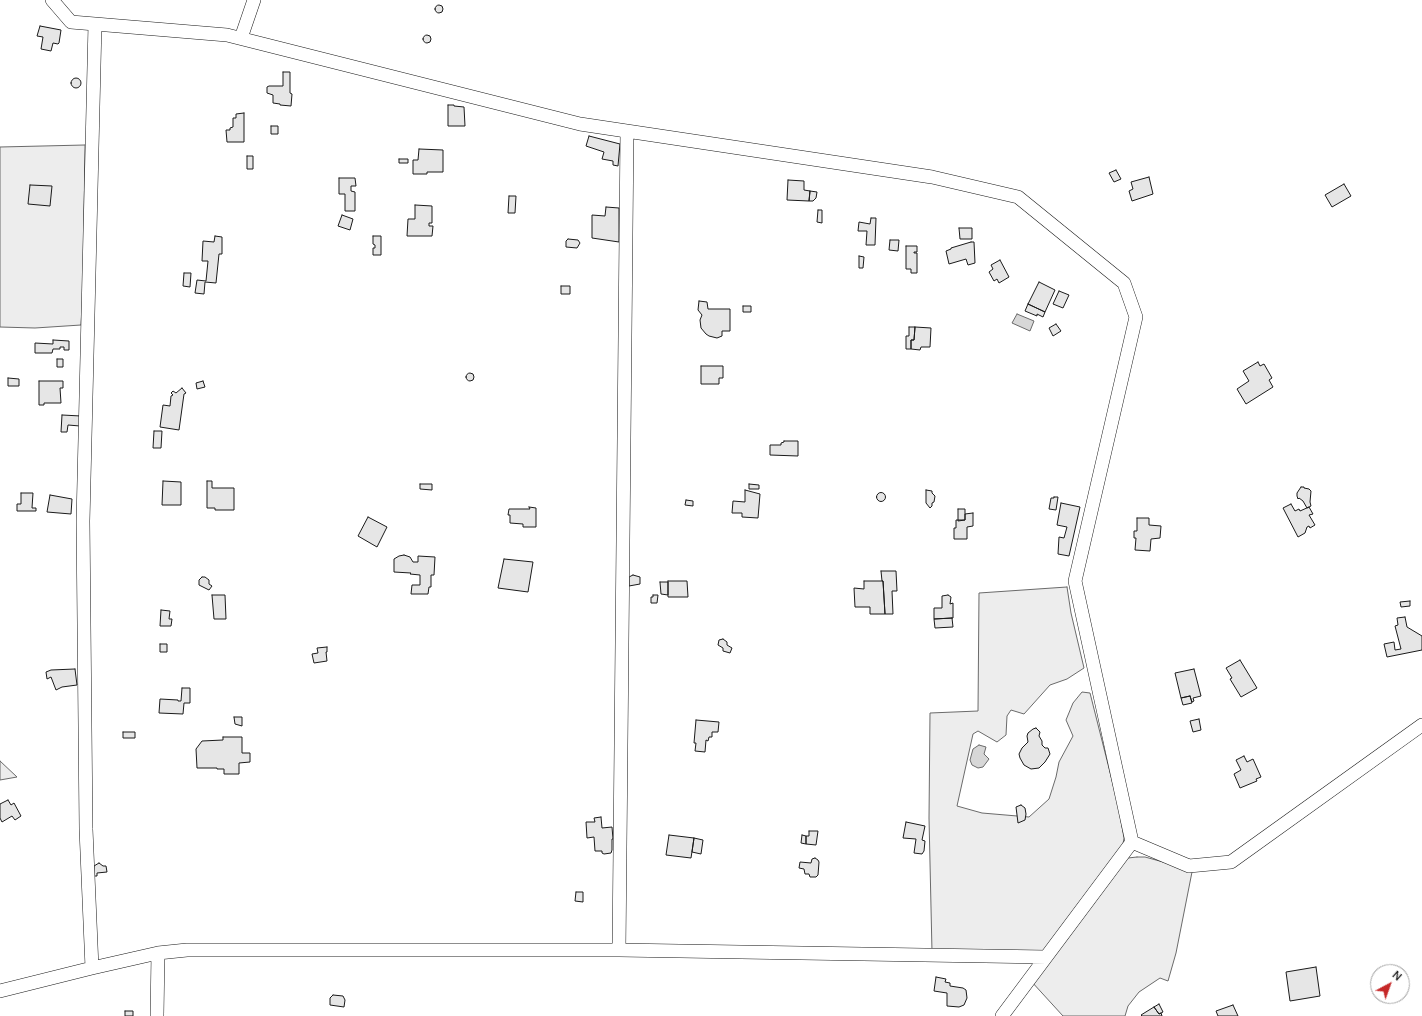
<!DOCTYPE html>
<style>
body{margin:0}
#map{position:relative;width:1422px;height:1016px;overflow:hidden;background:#fff;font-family:Manrope,sans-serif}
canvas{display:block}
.north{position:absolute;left:1370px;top:964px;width:40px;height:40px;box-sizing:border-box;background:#fff;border:1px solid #a3a3a3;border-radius:50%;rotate:41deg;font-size:11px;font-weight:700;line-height:16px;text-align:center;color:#1a1a1a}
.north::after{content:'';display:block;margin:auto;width:14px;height:18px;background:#c62828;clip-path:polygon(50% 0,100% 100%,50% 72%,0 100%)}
</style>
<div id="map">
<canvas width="1422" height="1016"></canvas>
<div class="north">N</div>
</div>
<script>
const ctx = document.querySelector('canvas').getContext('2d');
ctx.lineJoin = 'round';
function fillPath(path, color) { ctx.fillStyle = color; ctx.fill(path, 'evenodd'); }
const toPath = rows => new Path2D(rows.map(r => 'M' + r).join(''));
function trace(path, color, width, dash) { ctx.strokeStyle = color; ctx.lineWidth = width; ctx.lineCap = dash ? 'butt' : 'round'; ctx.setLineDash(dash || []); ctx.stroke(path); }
const built = toPath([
 [85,145,83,292,81,325,35,328,0,327,0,147,85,145],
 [1067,587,1071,613,1084,668,1067,679,1050,685,1024,714,1011,710,1007,716,1006,735,997,742,978,731,973,734,957,806,982,813,1029,817,1049,799,1056,777,1059,762,1073,736,1066,720,1073,703,1082,692,1090,693,1118,804,1124,838,1123,844,1044,952,932,952,929,818,930,713,978,711,979,593,1067,587],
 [0,761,17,777,0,780,0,761],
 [1137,857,1145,857,1185,868,1192,872,1176,953,1168,981,1160,978,1139,992,1128,1006,1125,1016,1063,1016,1031,981,1123,861,1128,858,1137,857]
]);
fillPath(built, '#ededed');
trace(built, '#6a6a6a', 1);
const water = toPath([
 [1017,314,1034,321,1030,331,1012,323,1017,314],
 [979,745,986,747,984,754,989,759,983,767,978,768,972,765,970,760,973,749,979,745]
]);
fillPath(water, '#d7d7d7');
trace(water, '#6a6a6a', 1);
const building = toPath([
 '435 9a4 4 0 1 1 8 0a4 4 0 1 1-8 0Z',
 [40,26,61,30,59,43,58,44,53,43,51,51,41,49,43,37,37,36,40,26],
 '423 39a4 4 0 1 1 8 0a4 4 0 1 1-8 0Z',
 [283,72,290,72,290,93,292,94,291,106,280,105,280,104,273,103,273,95,267,93,267,87,269,86,283,86,283,72],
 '71 83a5 5 0 1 1 10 0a5 5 0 1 1-10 0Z',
 [448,105,454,105,454,106,464,107,465,126,448,126,448,105],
 [244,113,244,142,227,142,226,130,230,130,230,128,233,127,233,118,236,118,236,114,244,113],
 [271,126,278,126,278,134,271,134,271,126],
 [589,136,620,144,618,166,613,165,613,161,602,159,604,152,586,146,589,136],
 [419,149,443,150,443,172,427,172,427,174,413,174,413,160,418,160,419,149],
 [247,156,253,156,253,169,247,169,247,156],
 [399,159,408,159,408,163,399,163,399,159],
 [1116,170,1121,179,1114,182,1109,173,1116,170],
 [1149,177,1153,194,1132,201,1129,191,1133,189,1131,182,1149,177],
 [339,178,355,178,356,186,351,186,351,191,355,192,355,211,345,211,345,194,339,194,339,178],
 [788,180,804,181,804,190,810,191,809,201,787,200,788,180],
 [1344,184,1351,196,1332,207,1325,195,1344,184],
 [30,185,52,186,50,206,28,204,30,185],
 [810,191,817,192,816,198,813,201,809,201,810,191],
 [509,196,516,196,515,213,508,213,509,196],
 [415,205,432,206,432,223,429,223,429,226,433,226,432,236,407,236,408,219,415,219,415,205],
 [606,207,619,208,619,242,592,238,592,215,605,216,606,207],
 [818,210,822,210,822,223,817,222,818,210],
 [342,215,353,219,350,230,338,226,342,215],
 [871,218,876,218,875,245,866,245,867,231,858,231,859,222,870,224,871,218],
 [959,228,972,228,972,239,960,239,959,228],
 [215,236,222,237,222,254,219,254,216,283,205,282,204,294,195,293,197,280,206,281,208,261,202,261,203,241,214,242,215,236],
 [373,236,381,236,381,255,373,255,373,248,375,248,375,245,373,244,373,236],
 [568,239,578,240,580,243,577,248,566,247,566,241,568,239],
 [890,240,899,240,898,251,889,250,890,240],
 [971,242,974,242,975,263,968,265,966,259,949,264,946,251,951,249,951,248,971,242],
 [906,246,917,246,917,252,914,252,914,253,917,253,917,273,911,273,911,269,906,269,906,246],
 [859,256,864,257,863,268,859,268,859,256],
 [1000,260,1009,277,999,283,997,279,994,281,989,272,993,269,991,265,1000,260],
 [184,273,191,273,190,287,183,286,184,273],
 [1039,282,1055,290,1045,312,1028,304,1039,282],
 [561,286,570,286,570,294,561,294,561,286],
 [1059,291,1069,295,1063,308,1053,304,1059,291],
 [699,301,707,302,708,309,730,309,730,331,722,331,722,336,717,338,709,336,706,334,701,328,700,320,702,315,698,310,699,301],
 [1028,304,1045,312,1043,317,1037,314,1037,316,1025,311,1028,304],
 [743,306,751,306,751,312,743,312,743,306],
 [1056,324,1061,331,1053,336,1049,328,1056,324],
 [909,327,915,327,914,340,911,340,911,349,906,349,906,336,909,336,909,327],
 [915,327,931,328,930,347,921,347,920,350,911,349,911,340,914,340,915,327],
 [53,340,69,341,69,350,64,350,64,347,60,347,60,349,53,349,52,353,35,353,35,343,53,344,53,340],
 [57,359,63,359,63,367,57,367,57,359],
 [1258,362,1260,366,1264,364,1272,378,1269,380,1273,387,1246,404,1237,389,1249,381,1243,371,1258,362],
 [701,366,723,366,723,378,719,378,719,384,701,384,701,366],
 '466 377a4 4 0 1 1 8 0a4 4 0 1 1-8 0Z',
 [8,378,19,379,19,386,8,386,8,378],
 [39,381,63,381,63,388,60,388,61,403,44,403,44,405,39,405,39,381],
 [203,381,205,387,197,389,196,383,203,381],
 [182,388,186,393,184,394,179,430,160,427,163,405,170,406,171,396,173,395,171,393,173,391,176,393,182,388],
 [62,415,81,416,80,426,68,425,67,432,61,432,62,415],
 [154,431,162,431,161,448,153,448,154,431],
 [784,441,798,441,798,456,770,455,770,445,781,445,781,443,784,442,784,441],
 [163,481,181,482,181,505,162,505,163,481],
 [207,481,212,481,212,488,234,488,234,510,215,510,215,508,207,508,207,481],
 [420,484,432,484,432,490,420,489,420,484],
 [749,484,759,485,759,489,749,489,749,484],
 [1301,487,1304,487,1304,488,1309,489,1311,491,1310,502,1311,506,1307,508,1303,501,1299,498,1298,499,1297,496,1297,493,1301,487],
 [745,490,760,494,758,518,742,517,742,513,732,513,733,501,745,502,745,490],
 [926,490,932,491,932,493,935,496,934,502,932,503,932,506,930,508,926,503,926,490],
 '876.5 497a4.5 4.5 0 1 1 9 0a4.5 4.5 0 1 1-9 0Z',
 [21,493,33,493,32,508,36,508,36,511,17,511,17,504,21,504,21,493],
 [50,495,72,499,71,514,47,512,50,495],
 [1054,497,1058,497,1056,510,1049,509,1051,498,1054,498,1054,497],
 [686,500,693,501,693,506,685,505,686,500],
 [1061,503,1080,507,1069,556,1058,554,1059,537,1064,538,1067,527,1057,525,1061,503],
 [1291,504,1295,511,1299,509,1300,511,1309,507,1313,514,1309,515,1315,525,1310,528,1309,526,1307,527,1305,533,1298,537,1283,508,1291,504],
 [529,507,536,508,536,527,523,527,523,524,510,523,510,515,508,515,509,509,530,509,529,507],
 [958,509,965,509,965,520,958,521,958,509],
 [973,513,973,526,967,527,967,539,954,539,954,528,956,528,956,520,965,520,965,514,973,513],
 [368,517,387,527,377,547,358,536,368,517],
 [1137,518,1149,518,1149,525,1161,526,1160,538,1151,539,1150,551,1135,550,1136,538,1134,538,1134,531,1137,531,1137,518],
 [404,555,410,557,413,562,418,562,418,556,435,557,434,575,431,575,431,587,429,587,428,594,411,594,412,585,420,585,420,575,410,574,411,573,394,572,394,559,399,556,404,555],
 [504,559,533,562,528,592,498,588,504,559],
 [881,571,896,571,897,591,892,591,893,614,885,614,883,581,882,581,881,571],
 [633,575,640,577,640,584,629,586,629,577,633,575],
 [202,577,205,577,209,580,209,584,212,586,209,590,199,585,199,580,202,577],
 [668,581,687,581,688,597,668,597,668,581],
 [864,581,883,581,885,614,870,614,870,607,855,607,854,588,864,589,864,581],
 [660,582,668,582,668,595,661,594,660,582],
 [212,595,225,595,226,619,214,619,212,595],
 [653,595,658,595,657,603,651,603,651,597,653,597,653,595],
 [948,595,951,597,950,604,953,603,953,618,934,619,934,608,942,608,942,596,948,595],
 [1410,601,1410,606,1401,607,1400,602,1410,601],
 [161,610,170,611,169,619,172,619,171,626,160,626,161,610],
 [1405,617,1407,627,1422,636,1422,650,1387,657,1384,644,1394,642,1395,650,1401,649,1395,626,1398,625,1397,618,1405,617],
 [952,618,953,627,935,628,934,619,952,618],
 [723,639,727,642,727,645,732,648,730,653,723,651,723,648,718,645,719,640,723,639],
 [160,644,167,644,167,652,160,652,160,644],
 [327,647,327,652,326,652,327,661,314,663,312,654,318,653,317,648,327,647],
 [1240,660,1257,688,1241,697,1230,679,1232,678,1226,668,1240,660],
 [75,669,77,685,62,687,56,690,51,677,47,679,46,672,51,670,75,669],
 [1194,669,1201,696,1193,698,1194,701,1192,702,1190,696,1181,698,1175,673,1194,669],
 [182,688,190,688,190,703,184,703,183,714,159,713,160,699,178,700,178,701,181,701,182,688],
 [1190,696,1192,703,1183,705,1181,698,1190,696],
 [234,717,242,717,242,726,235,724,234,717],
 [1199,719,1201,730,1193,732,1190,721,1199,719],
 [696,720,719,722,718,732,712,732,712,737,709,737,708,741,706,740,705,752,695,751,696,743,694,743,696,720],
 [1036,728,1040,732,1039,736,1042,741,1042,745,1045,748,1048,748,1050,754,1045,762,1039,768,1031,769,1024,765,1020,758,1019,754,1022,748,1028,742,1027,736,1028,733,1033,729,1036,728],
 [123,732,135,732,135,738,123,738,123,732],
 [223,737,242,737,242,753,250,753,250,762,239,763,239,774,224,774,224,769,217,769,217,768,197,768,196,749,202,741,223,740,223,737],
 [1244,756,1247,762,1253,759,1261,777,1256,779,1257,781,1240,788,1234,774,1241,770,1236,760,1244,756],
 [8,800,11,805,14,803,21,816,15,820,12,816,2,822,0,818,0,804,8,800],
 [1021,805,1025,808,1026,814,1025,820,1018,823,1016,807,1021,805],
 [601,817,602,828,612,827,613,839,612,839,612,850,611,853,604,854,602,853,602,851,595,851,594,837,587,838,586,822,595,822,594,818,601,817],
 [906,822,925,826,922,840,925,841,924,851,922,854,914,853,916,839,903,838,906,822],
 [809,831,818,831,816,845,806,844,806,836,809,836,809,831],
 [669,835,694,838,691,858,666,855,669,835],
 [802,835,806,836,806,844,801,843,802,835],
 [694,838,703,840,701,854,692,852,694,838],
 [815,858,818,860,819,862,818,875,816,877,810,877,809,874,805,874,804,869,799,868,800,862,811,863,812,859,815,858],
 [99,863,103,866,106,866,107,872,97,873,97,876,94,876,94,866,99,863],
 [576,892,583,892,583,902,575,901,576,892],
 [1316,967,1320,996,1290,1001,1286,972,1316,967],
 [936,977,946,979,945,982,950,983,950,986,963,988,966,990,967,998,964,1005,959,1007,947,1006,947,993,934,991,936,977],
 [333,995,343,996,345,1000,344,1007,330,1005,330,998,333,995],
 [1159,1004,1163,1012,1159,1014,1154,1007,1159,1004],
 [1233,1005,1238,1016,1218,1016,1216,1011,1233,1005],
 [1154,1007,1159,1014,1161,1013,1162,1016,1142,1016,1141,1015,1154,1007],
 [125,1011,133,1011,133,1016,125,1016,125,1011]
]);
fillPath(building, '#e6e6e6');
trace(building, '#1a1a1a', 1);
const minor = toPath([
 [52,0,71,22,227,35,580,124,932,177,1018,197,1124,283,1136,317,1075,581,1132,842,1189,866,1231,862,1422,725],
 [241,38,254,0],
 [619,950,627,131],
 [92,968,86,829,83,521,95,24],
 [0,991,92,968,158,953,187,950,619,950,1046,957],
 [157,1016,158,953],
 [1002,1016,1132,842]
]);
trace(minor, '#1a1a1a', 14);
trace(minor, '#fff', 13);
</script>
